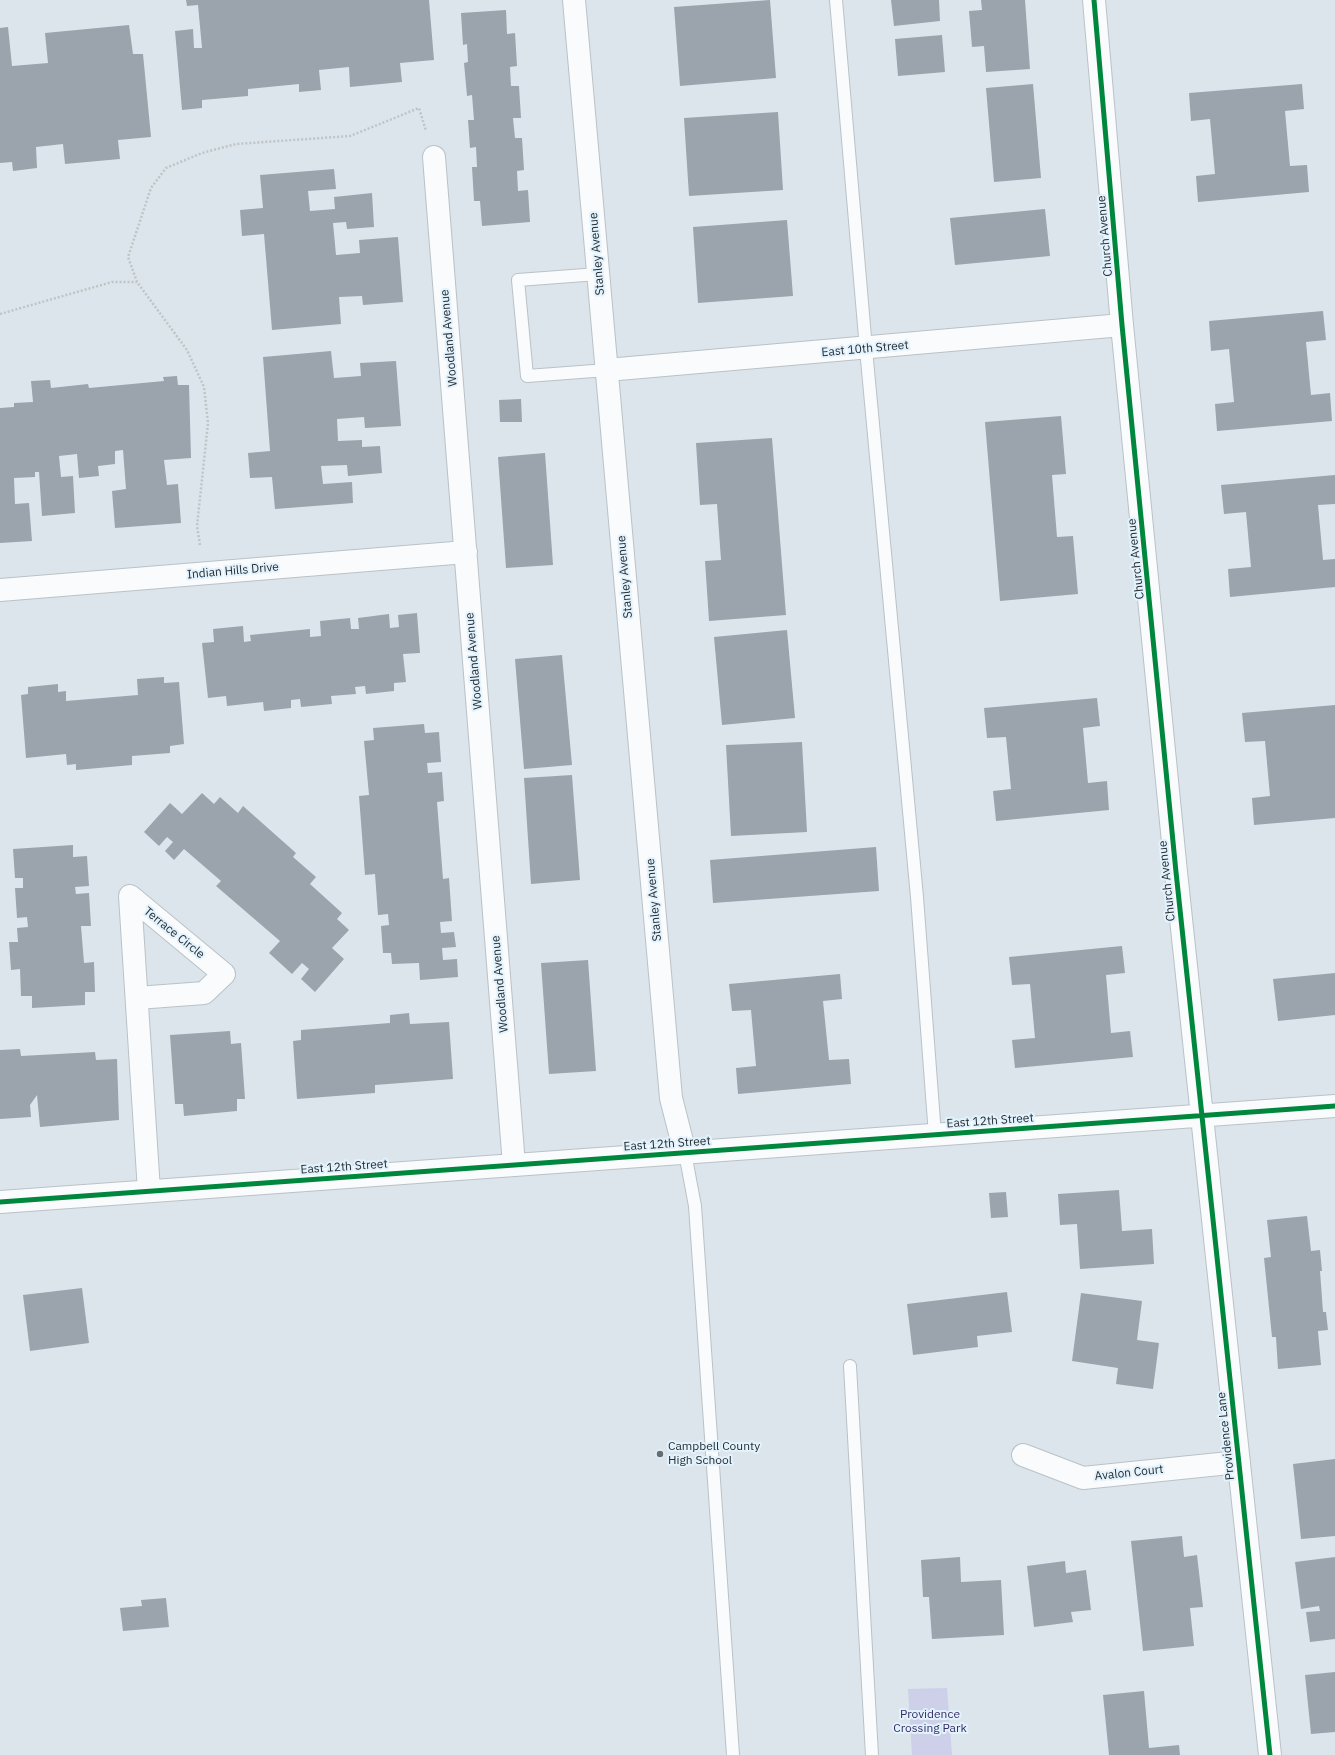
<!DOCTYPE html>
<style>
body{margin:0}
canvas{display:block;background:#dbe5eb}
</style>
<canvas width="1335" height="1755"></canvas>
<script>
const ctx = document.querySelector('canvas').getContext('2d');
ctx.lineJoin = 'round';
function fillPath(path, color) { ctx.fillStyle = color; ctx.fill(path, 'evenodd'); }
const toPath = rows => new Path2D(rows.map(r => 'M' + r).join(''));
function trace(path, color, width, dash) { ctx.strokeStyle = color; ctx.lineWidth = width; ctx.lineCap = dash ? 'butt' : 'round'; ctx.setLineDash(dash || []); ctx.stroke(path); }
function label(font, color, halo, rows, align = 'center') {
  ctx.font = font + ' "IBM Plex Sans",sans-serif'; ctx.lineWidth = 4; ctx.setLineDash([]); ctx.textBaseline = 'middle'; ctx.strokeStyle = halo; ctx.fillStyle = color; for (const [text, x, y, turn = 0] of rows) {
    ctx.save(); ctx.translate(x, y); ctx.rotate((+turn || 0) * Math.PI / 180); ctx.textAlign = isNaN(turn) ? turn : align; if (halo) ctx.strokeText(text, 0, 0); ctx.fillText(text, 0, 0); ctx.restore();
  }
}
fillPath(toPath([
 [947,1688,952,1755,912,1755,908,1689]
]), '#cdd0e8');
fillPath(toPath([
 [186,0,429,0,434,60,400,63,402,82,350,87,349,67,319,70,321,90,299,92,299,84,248,89,248,96,202,100,202,108,182,110,175,31,193,29,194,48,202,48,198,5,187,6],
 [770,0,776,78,680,86,674,7],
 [891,0,939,0,940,21,894,26],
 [981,0,1025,0,1030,69,986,72,984,46,972,47,969,11,982,10],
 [506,10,507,34,515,33,517,66,510,67,511,86,519,86,521,118,513,118,515,138,522,138,524,170,517,171,518,191,528,190,530,222,482,226,480,201,474,201,472,167,477,167,476,147,470,148,468,120,474,120,472,95,467,96,464,63,468,62,467,44,463,45,461,13],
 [129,25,133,54,143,54,151,137,118,140,120,159,65,164,63,144,36,147,37,168,13,171,12,162,0,163,0,28,8,27,12,66,48,63,45,33],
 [942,35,945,72,898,76,895,39],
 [1033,84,1041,178,994,182,986,88],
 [1302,84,1304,109,1285,111,1290,166,1307,165,1309,192,1198,202,1196,176,1215,174,1210,119,1191,121,1189,93],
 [778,112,783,190,689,196,684,118],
 [334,169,336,189,308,191,310,211,335,209,334,197,372,193,374,227,347,229,346,222,333,223,336,255,360,253,359,240,398,237,403,302,363,305,362,296,339,297,341,324,272,330,264,234,242,236,240,210,263,208,260,175],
 [1045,209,1050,256,955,265,950,218],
 [787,220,793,296,698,303,693,227],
 [1323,311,1326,340,1306,342,1311,395,1330,393,1332,421,1217,431,1215,404,1234,402,1229,349,1211,351,1209,321],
 [331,351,334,378,361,376,360,363,396,361,401,426,365,428,364,417,337,419,338,441,362,440,362,447,380,446,382,473,348,476,347,465,321,466,323,484,352,482,353,503,275,509,272,477,250,478,248,453,270,451,263,357],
 [177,376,178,385,189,385,191,458,164,460,167,485,178,484,181,523,115,528,112,491,126,489,123,450,115,451,115,464,98,466,99,476,79,478,77,454,59,456,61,477,73,476,75,513,42,516,39,472,35,472,35,477,14,478,15,504,29,503,32,541,0,543,0,408,14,407,14,403,33,402,31,381,50,380,51,388,88,384,89,388,164,381,163,377],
 [521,399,522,422,500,422,499,400],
 [1061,416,1066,474,1052,475,1057,537,1073,536,1078,594,1000,601,985,422],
 [772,438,786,615,709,621,705,561,721,560,717,504,700,505,696,443],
 [545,453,553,565,506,568,498,457],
 [1335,475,1335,504,1318,505,1323,560,1335,559,1335,587,1230,597,1228,569,1251,567,1246,512,1224,514,1221,485],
 [417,613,420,653,403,654,406,682,394,683,394,691,366,694,365,686,355,687,356,694,331,696,332,704,301,707,300,699,291,700,291,708,264,711,263,702,227,706,226,696,208,698,202,643,214,642,213,629,243,626,244,642,251,641,250,635,310,629,310,637,321,636,320,621,350,618,351,629,359,629,358,618,389,614,390,628,399,627,398,615],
 [787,630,795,718,722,725,714,637],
 [562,655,572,765,524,769,515,659],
 [164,677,164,683,179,682,184,744,170,746,170,753,132,756,132,765,76,770,76,764,67,765,66,754,26,758,21,695,28,694,28,687,58,684,58,692,66,691,66,701,138,695,137,679],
 [1097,698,1100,726,1083,728,1088,783,1107,781,1109,810,996,821,993,791,1011,789,1006,737,987,738,984,708],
 [1335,705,1335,818,1254,825,1252,798,1270,796,1265,741,1245,742,1242,713],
 [424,724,425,733,439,732,441,762,427,763,428,773,442,772,444,801,437,802,443,879,449,878,452,921,440,922,441,933,454,932,456,947,442,948,443,960,457,959,458,977,420,980,419,963,392,964,391,953,383,953,381,926,389,925,388,914,378,915,375,874,365,875,359,796,369,795,364,741,374,740,373,728],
 [802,742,807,832,731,836,726,745],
 [572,775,580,880,531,884,524,778],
 [202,793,214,804,220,797,238,813,243,806,296,853,293,857,316,877,310,884,342,913,337,919,349,930,332,948,344,959,315,992,301,979,309,969,302,963,292,974,269,953,280,941,216,886,221,881,184,849,174,860,165,851,173,842,167,837,159,846,144,832,170,803,182,814],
 [73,845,73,857,87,856,89,886,75,887,76,894,89,893,91,926,81,926,84,963,94,962,95,992,85,992,85,1005,32,1008,32,996,21,996,20,969,11,970,9,942,18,942,17,928,28,927,27,917,17,918,15,888,23,888,23,878,15,878,13,849],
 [876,847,879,891,713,903,710,860],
 [1122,946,1125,973,1106,975,1111,1033,1130,1031,1133,1057,1015,1068,1012,1040,1035,1038,1030,984,1012,985,1009,957],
 [588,960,596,1071,549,1074,541,963],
 [1335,973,1335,1015,1278,1021,1273,979],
 [840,974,842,999,823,1001,829,1060,849,1059,851,1084,738,1094,736,1068,756,1066,751,1010,732,1011,729,984],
 [409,1013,410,1024,449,1022,453,1079,375,1085,375,1093,297,1099,293,1041,301,1040,301,1030,390,1023,390,1015],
 [230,1031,231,1044,241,1043,245,1099,237,1099,237,1111,184,1116,183,1104,175,1104,170,1035],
 [20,1049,21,1056,95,1052,96,1060,117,1059,119,1120,40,1127,37,1095,30,1105,31,1117,0,1119,0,1050],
 [1119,1190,1122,1231,1152,1229,1154,1264,1080,1269,1077,1224,1060,1225,1058,1194],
 [1006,1192,1008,1217,991,1218,989,1193],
 [1307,1216,1311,1251,1320,1250,1322,1271,1320,1271,1323,1312,1326,1312,1328,1330,1318,1331,1321,1365,1278,1369,1276,1337,1272,1337,1264,1258,1271,1257,1267,1220],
 [82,1288,89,1343,30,1351,23,1295],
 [1007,1292,1012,1332,977,1336,978,1347,913,1355,907,1304],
 [1081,1293,1142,1301,1137,1340,1159,1343,1153,1389,1116,1384,1118,1368,1072,1361],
 [1335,1459,1335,1536,1301,1539,1293,1464],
 [1182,1536,1184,1557,1197,1555,1203,1607,1190,1608,1194,1646,1143,1651,1131,1541],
 [960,1557,961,1582,1001,1580,1004,1635,932,1639,929,1597,923,1597,921,1560],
 [1335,1557,1335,1639,1310,1642,1306,1612,1320,1611,1319,1606,1301,1609,1295,1562],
 [1065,1561,1066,1573,1086,1570,1091,1610,1071,1612,1073,1622,1034,1627,1027,1566],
 [166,1598,169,1627,123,1631,120,1608,142,1606,141,1600],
 [1335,1672,1335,1732,1311,1734,1305,1675],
 [1144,1691,1149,1748,1179,1745,1180,1755,1109,1755,1103,1695]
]), '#9ba4ad');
const service = toPath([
 [836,0,866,349,917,897,935,1135],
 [598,274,518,280,527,376,607,370],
 [685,1153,695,1206,733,1755],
 [850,1366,872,1755]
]);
const minor = toPath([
 [574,0,671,1098,685,1153],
 [1094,0,1122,325,1176,872,1270,1755],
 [434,157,514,1165],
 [607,370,1122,325],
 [0,590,466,552],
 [137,998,204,993,224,974,130,896,149,1191],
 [0,1202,1335,1106],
 [1023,1455,1083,1478,1239,1462]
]);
trace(service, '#bac2c7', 14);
trace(minor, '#bac2c7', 24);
trace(toPath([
 [0,314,112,282,137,282],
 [200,545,197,526,208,423,204,387,187,350,137,282,128,257,151,188,166,168,202,153,236,144,350,136,419,108,426,131]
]), '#c1c4c6', 2.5, [2, 2]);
trace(service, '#fafbfc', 12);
trace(minor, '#fafbfc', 22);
trace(toPath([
 [1094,0,1122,325,1176,872,1270,1755],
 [0,1202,1335,1106]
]), '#00873e', 5);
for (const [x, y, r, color] of [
 [660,1454,4,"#666d72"]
]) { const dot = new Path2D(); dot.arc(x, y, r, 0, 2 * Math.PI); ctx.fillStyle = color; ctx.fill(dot); trace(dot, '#e2f3fe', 1.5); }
label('12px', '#272d31', '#e2f3fe', [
 ["Church Avenue",1105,236,-95],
 ["Stanley Avenue",597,254,-95],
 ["Woodland Avenue",449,338,-95],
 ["East 10th Street",865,349,-5],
 ["Church Avenue",1136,559,-96],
 ["Indian Hills Drive",233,571,-5],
 ["Stanley Avenue",625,577,-95],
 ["Woodland Avenue",474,661,-95],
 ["Church Avenue",1167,881,-96],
 ["Stanley Avenue",654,900,-95],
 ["Terrace Circle",174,933,39],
 ["Woodland Avenue",500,984,-95],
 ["East 12th Street",990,1121,-4],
 ["East 12th Street",667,1144,-4],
 ["East 12th Street",344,1167,-4],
 ["Providence Lane",1226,1436,-96],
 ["Avalon Court",1129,1473,-6]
]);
label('12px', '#272d31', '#e2f3fe', [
 ["Campbell County",668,1447],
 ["High School",668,1461]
], 'left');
label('12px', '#372c64', '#e2f3fe', [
 ["Providence",930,1715],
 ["Crossing Park",930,1729]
]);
</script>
